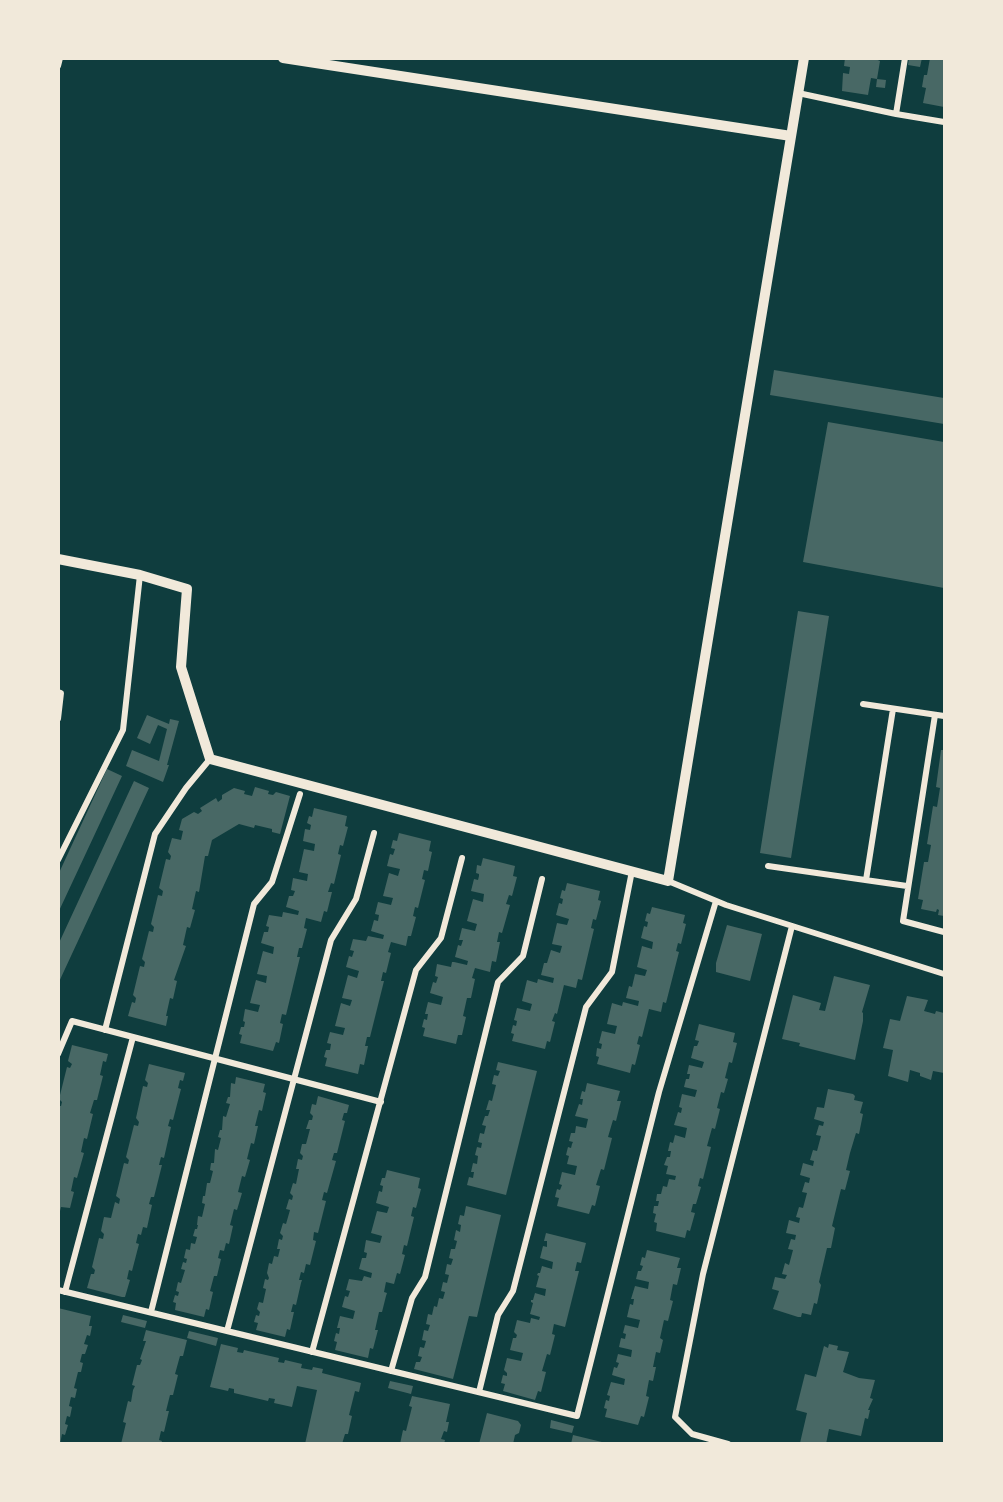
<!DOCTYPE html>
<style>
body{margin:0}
#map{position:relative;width:1003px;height:1502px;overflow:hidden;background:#0f3d3e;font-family:Lato,sans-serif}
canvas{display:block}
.frame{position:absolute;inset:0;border:60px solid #f1e9da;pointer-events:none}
</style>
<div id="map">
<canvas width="1003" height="1502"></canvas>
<div class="frame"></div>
</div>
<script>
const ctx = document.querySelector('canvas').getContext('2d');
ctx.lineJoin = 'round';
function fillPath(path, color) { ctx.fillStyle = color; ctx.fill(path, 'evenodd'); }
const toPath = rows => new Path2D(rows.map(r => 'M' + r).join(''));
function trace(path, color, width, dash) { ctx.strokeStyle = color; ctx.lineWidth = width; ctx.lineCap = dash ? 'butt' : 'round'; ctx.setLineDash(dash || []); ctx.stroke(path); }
fillPath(toPath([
 [845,58,873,58,880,61,877,79,871,78,868,95,842,91,843,73,849,74,850,67,844,66],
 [909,58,922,58,920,67,908,65],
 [930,58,944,58,944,107,923,103,926,88,922,87,924,75,927,75],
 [877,79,886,80,885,88,876,87],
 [774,370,944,398,944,424,770,395],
 [828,422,944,442,944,588,803,562],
 [798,611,829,616,791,858,760,853],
 [147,715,169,724,170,719,179,721,167,765,169,765,163,782,126,766,132,750,159,761,167,729,158,725,150,744,137,738],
 [941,750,944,750,944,916,938,915,939,910,937,909,936,912,921,909,923,900,918,899,924,862,928,862,931,845,927,844,933,806,937,807,940,788,936,787],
 [107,769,122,776,58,913,58,875],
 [134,781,149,788,58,984,58,945],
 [255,787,269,791,268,794,273,795,276,792,290,796,280,834,272,832,272,829,255,825,254,828,239,824,212,840,208,856,205,856,199,892,196,891,192,909,195,910,190,928,187,927,183,945,186,946,174,980,177,981,173,999,170,998,166,1016,168,1016,166,1026,128,1016,132,1002,135,1003,136,998,133,995,140,966,144,967,145,962,142,959,149,931,153,932,154,927,151,924,158,895,162,896,163,891,159,888,166,859,170,860,171,856,168,852,172,838,181,840,183,831,179,830,182,819,194,812,198,814,202,811,200,808,216,798,218,802,222,799,222,795,234,788,245,791,244,794,252,796],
 [314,808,347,816,345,826,348,827,343,846,340,845,338,854,341,855,334,884,331,883,328,892,332,892,327,912,324,911,321,922,306,918,304,928,307,929,302,948,299,948,297,957,300,957,286,1015,282,1014,280,1023,283,1024,279,1043,276,1042,273,1051,240,1043,242,1035,239,1034,241,1027,244,1027,245,1022,243,1021,245,1009,258,1012,260,1005,250,1003,256,980,266,983,267,976,257,974,263,951,273,954,274,947,261,943,264,932,268,932,269,927,266,926,269,915,282,917,283,912,298,915,299,911,286,907,289,896,293,896,295,891,291,890,293,878,307,881,308,874,299,872,304,849,314,851,315,844,303,841,305,829,310,830,311,825,307,823,309,816,312,817],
 [399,833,431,841,429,851,432,852,428,871,424,870,422,879,425,880,418,908,415,907,413,916,416,917,411,936,408,936,406,946,391,942,388,952,391,953,386,973,383,972,381,981,384,981,370,1037,367,1037,365,1046,368,1046,364,1065,360,1064,358,1074,325,1066,327,1058,324,1057,326,1050,330,1050,331,1044,327,1043,330,1032,343,1035,345,1028,335,1026,341,1003,350,1006,352,1000,342,998,348,975,357,978,359,971,346,967,349,956,352,957,354,951,350,950,353,939,366,941,368,936,383,939,384,935,371,931,374,920,378,921,379,915,375,914,378,902,391,905,393,898,383,896,389,873,398,876,400,869,387,866,390,854,393,855,395,849,391,848,393,840,397,841],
 [483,858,515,866,513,876,517,877,512,896,509,895,506,904,510,905,502,933,499,932,497,942,500,942,496,962,492,961,490,972,475,968,472,978,475,979,471,998,467,998,463,1016,466,1017,462,1035,458,1035,456,1044,423,1036,425,1028,422,1027,424,1019,427,1020,428,1014,425,1014,428,1002,441,1005,443,997,430,993,433,982,436,983,438,977,435,976,437,964,451,967,452,962,454,962,467,965,468,961,455,957,458,945,461,946,463,940,459,940,462,928,475,931,477,924,467,921,473,899,483,902,484,894,471,891,474,879,478,880,479,876,479,874,476,873,477,865,481,866],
 [567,883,600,891,598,900,601,901,596,920,593,919,591,928,594,929,582,980,578,979,576,988,564,985,557,1014,555,1013,552,1021,555,1022,550,1042,547,1041,545,1049,512,1041,514,1034,511,1033,513,1025,516,1026,517,1021,514,1020,517,1008,530,1011,532,1004,522,1001,527,980,537,983,538,979,553,983,554,978,541,975,544,963,547,963,551,950,560,953,562,946,552,944,557,923,567,925,569,919,556,915,559,903,562,904,563,899,560,898,562,890,565,891],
 [652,907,685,915,683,923,686,924,681,944,678,943,676,951,679,952,666,1003,663,1002,661,1012,649,1009,642,1037,639,1036,637,1044,640,1045,635,1065,632,1064,630,1073,597,1064,599,1057,596,1056,597,1048,601,1049,602,1044,599,1043,602,1031,615,1034,617,1026,607,1024,612,1003,622,1006,623,1002,638,1006,639,1001,626,998,629,986,632,987,635,974,645,976,647,970,637,967,642,946,652,949,653,942,641,938,644,926,647,927,648,922,645,921,647,913,650,914],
 [727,925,762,934,750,981,716,972,716,963],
 [834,976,870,985,862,1012,863,1013,863,1021,855,1060,799,1046,800,1043,782,1039,793,995,821,1003,819,1010,825,1011],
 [907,996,928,1000,924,1011,935,1014,936,1011,944,1013,944,1073,933,1071,931,1080,920,1076,920,1073,910,1070,908,1082,888,1076,893,1050,883,1048,890,1019,900,1021],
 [699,1024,735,1033,733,1042,737,1043,732,1063,729,1062,725,1078,728,1079,724,1093,721,1092,717,1108,720,1109,715,1129,712,1128,707,1146,711,1147,703,1179,700,1178,698,1186,701,1187,696,1204,693,1204,691,1212,695,1213,690,1231,687,1230,685,1238,656,1231,657,1223,654,1222,656,1214,653,1213,654,1206,658,1206,659,1201,656,1201,657,1194,661,1194,663,1186,667,1187,669,1179,675,1180,676,1176,666,1174,668,1166,664,1165,667,1157,670,1157,671,1151,668,1151,670,1142,673,1143,675,1135,685,1138,687,1128,674,1125,678,1112,681,1113,682,1108,679,1107,682,1094,695,1097,697,1090,684,1087,686,1079,689,1079,690,1074,687,1074,689,1065,702,1068,704,1062,691,1058,694,1046,697,1046,699,1041,695,1040],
 [72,1045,108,1054,106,1062,103,1061,100,1075,103,1076,97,1100,94,1100,90,1113,93,1114,87,1139,84,1138,81,1152,84,1153,77,1178,74,1177,71,1191,74,1192,70,1208,61,1207,59,1215,58,1106,61,1106,62,1102,59,1099,67,1067,70,1068,72,1064,68,1061],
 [498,1062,537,1071,506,1195,467,1185,469,1177,473,1178,474,1172,471,1172,473,1163,477,1164,478,1156,475,1155,477,1147,481,1148,482,1143,478,1142,480,1133,484,1134,486,1126,482,1125,485,1116,488,1116,490,1110,486,1110,489,1100,492,1101,496,1085,492,1084,494,1075,498,1076,500,1071,496,1070],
 [149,1064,185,1073,183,1081,180,1080,178,1088,181,1089,173,1120,170,1119,168,1126,171,1127,164,1158,161,1157,159,1165,162,1165,154,1197,151,1197,149,1204,152,1205,147,1228,143,1227,141,1235,138,1234,136,1243,139,1244,132,1271,129,1270,127,1279,130,1280,125,1297,122,1297,87,1288,91,1274,94,1274,95,1270,92,1267,99,1238,103,1239,104,1234,101,1231,104,1217,111,1218,115,1202,119,1204,120,1199,116,1196,124,1163,128,1164,129,1160,126,1157,134,1125,138,1126,139,1122,136,1118,143,1086,147,1087,148,1083,145,1080],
 [236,1077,265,1084,263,1092,266,1093,262,1111,259,1110,255,1126,258,1126,254,1144,251,1143,247,1159,250,1160,245,1177,242,1176,238,1192,242,1193,237,1210,234,1209,230,1225,233,1226,229,1244,226,1243,224,1251,220,1250,218,1258,221,1259,217,1276,214,1276,210,1291,213,1292,209,1310,206,1309,204,1317,175,1310,176,1303,173,1302,175,1295,178,1296,179,1292,176,1291,178,1282,181,1283,185,1270,181,1269,183,1262,186,1263,187,1259,184,1258,186,1249,190,1250,191,1243,195,1244,197,1237,193,1236,195,1229,197,1229,198,1225,197,1225,198,1216,202,1217,205,1204,202,1203,203,1196,205,1196,207,1183,210,1183,213,1171,210,1170,211,1163,214,1163,215,1149,218,1150,221,1138,218,1137,220,1130,222,1130,223,1116,226,1117,230,1104,226,1103,228,1097,230,1097,231,1083,235,1084],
 [587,1083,620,1091,617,1101,621,1101,616,1121,613,1120,608,1137,612,1138,604,1170,601,1169,596,1185,600,1186,595,1206,592,1205,589,1214,557,1206,559,1198,555,1197,557,1189,560,1190,562,1185,559,1184,562,1172,575,1175,577,1166,567,1164,569,1156,566,1155,568,1147,571,1148,572,1144,573,1142,569,1141,571,1133,575,1133,576,1126,586,1128,588,1119,575,1116,579,1104,582,1105,583,1099,580,1099,582,1091,585,1092],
 [828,1089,853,1094,855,1096,854,1100,863,1102,860,1113,863,1114,859,1134,856,1133,850,1153,846,1170,850,1171,845,1190,841,1189,832,1226,835,1228,831,1248,827,1248,819,1282,821,1285,817,1304,814,1303,811,1315,802,1313,801,1317,798,1317,773,1309,779,1291,772,1289,775,1277,785,1279,787,1275,782,1274,785,1263,789,1265,793,1250,788,1249,791,1239,795,1240,796,1235,786,1233,789,1220,799,1223,800,1218,796,1217,799,1207,803,1208,807,1193,802,1192,805,1182,809,1183,810,1178,800,1175,803,1163,813,1166,814,1161,810,1160,813,1150,817,1151,821,1136,816,1135,819,1125,823,1126,824,1122,814,1119,817,1107,824,1108],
 [318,1096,349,1105,347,1113,344,1113,342,1120,345,1121,337,1153,334,1153,332,1160,336,1161,327,1193,324,1192,322,1200,326,1201,318,1233,314,1232,313,1240,316,1241,310,1265,306,1264,304,1273,301,1272,299,1280,302,1280,301,1283,296,1305,293,1304,291,1312,294,1312,290,1330,287,1329,285,1337,256,1330,258,1323,254,1322,256,1315,259,1316,260,1312,257,1309,259,1302,263,1303,266,1289,263,1288,265,1279,268,1280,269,1278,267,1273,269,1263,272,1264,274,1256,278,1257,280,1249,277,1249,279,1239,282,1240,283,1236,280,1233,283,1223,286,1224,290,1210,286,1209,289,1199,292,1200,293,1196,290,1193,293,1183,296,1184,299,1169,296,1169,298,1159,302,1160,303,1156,300,1153,302,1144,306,1144,310,1129,306,1129,309,1120,312,1120,313,1116,310,1113,312,1104,316,1105],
 [387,1170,420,1178,418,1188,421,1189,416,1208,413,1207,411,1216,414,1217,407,1246,404,1245,402,1254,405,1255,400,1274,397,1273,394,1284,386,1282,384,1292,387,1293,386,1296,382,1312,379,1312,375,1330,378,1330,373,1349,370,1348,368,1358,335,1350,337,1342,334,1341,336,1333,339,1334,340,1328,337,1328,340,1316,353,1319,355,1311,342,1307,345,1296,348,1297,350,1291,346,1290,349,1279,362,1281,364,1276,371,1278,372,1273,359,1269,362,1258,366,1258,367,1253,364,1252,366,1240,380,1243,382,1236,371,1233,377,1211,387,1213,389,1207,376,1203,379,1191,382,1192,383,1186,380,1185,382,1178,385,1178],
 [466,1206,501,1215,477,1317,469,1316,453,1379,414,1369,416,1362,420,1362,422,1357,418,1356,420,1347,424,1348,426,1341,422,1340,424,1330,428,1331,430,1325,426,1324,428,1314,432,1315,434,1306,437,1307,439,1298,443,1299,445,1292,441,1291,443,1282,447,1283,449,1275,445,1274,447,1264,451,1265,453,1259,449,1258,451,1249,455,1249,457,1241,454,1240,456,1230,460,1232,461,1225,458,1224,460,1215,464,1216],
 [546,1233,586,1243,581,1263,577,1262,575,1271,579,1271,565,1327,554,1324,552,1334,555,1335,550,1355,547,1354,542,1371,546,1372,541,1392,538,1391,535,1400,503,1391,505,1384,501,1383,503,1375,507,1376,507,1373,504,1370,507,1358,521,1361,523,1353,510,1350,513,1338,516,1338,517,1335,514,1332,517,1320,530,1323,531,1318,539,1320,540,1317,530,1314,533,1303,531,1302,531,1300,533,1300,535,1293,545,1296,546,1289,536,1287,539,1276,537,1275,538,1273,540,1273,542,1266,552,1269,553,1262,540,1258,543,1246,547,1247,547,1241,544,1241],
 [647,1250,680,1258,677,1268,681,1268,677,1285,673,1284,670,1300,673,1301,668,1321,664,1320,660,1338,663,1340,660,1353,656,1352,653,1367,656,1367,653,1381,649,1380,646,1396,649,1397,644,1417,641,1416,638,1425,605,1417,607,1409,604,1408,606,1400,609,1401,610,1396,607,1395,611,1382,624,1385,625,1379,612,1375,614,1367,617,1368,619,1363,616,1362,618,1354,631,1357,632,1350,619,1347,621,1338,625,1339,626,1334,623,1333,625,1325,638,1328,640,1320,627,1317,630,1304,633,1305,634,1299,631,1299,635,1286,648,1289,649,1282,636,1279,638,1271,641,1271,643,1266,640,1265,642,1257,645,1258],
 [58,1308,91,1316,89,1326,92,1326,90,1336,87,1335,84,1344,88,1345,85,1354,82,1354,80,1362,83,1363,81,1372,78,1372,74,1388,77,1389,75,1398,71,1397,69,1406,72,1407,70,1417,67,1416,65,1424,68,1425,65,1435,62,1434,60,1444],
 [123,1315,147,1321,145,1328,121,1322],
 [146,1330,187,1340,183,1356,180,1356,175,1374,178,1375,173,1395,170,1395,166,1411,169,1411,164,1432,161,1431,159,1440,162,1441,161,1444,121,1444,126,1423,123,1422,128,1401,131,1402,133,1390,135,1386,132,1385,137,1365,140,1365,142,1360,140,1359,146,1341,143,1341],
 [189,1331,218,1338,216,1346,187,1338],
 [221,1344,238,1348,237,1352,243,1353,244,1350,279,1358,278,1362,284,1363,285,1360,302,1364,301,1368,312,1370,313,1367,323,1369,322,1373,361,1383,359,1392,355,1391,349,1415,352,1416,348,1434,345,1434,342,1444,305,1444,317,1390,297,1386,292,1407,274,1403,275,1399,269,1398,268,1401,234,1393,234,1389,229,1388,228,1391,210,1387],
 [829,1344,838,1346,837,1350,849,1352,843,1372,859,1378,875,1380,870,1398,873,1399,868,1410,870,1410,868,1419,865,1418,861,1436,829,1429,826,1444,800,1443,807,1413,796,1410,805,1374,816,1377,824,1346,828,1348],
 [390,1381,413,1386,411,1394,388,1388],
 [412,1396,450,1404,446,1422,449,1422,447,1432,444,1431,441,1439,445,1440,444,1444,400,1444,403,1430,406,1431,412,1407,409,1406],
 [487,1413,518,1421,521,1425,519,1433,515,1435,513,1444,479,1444],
 [551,1420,574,1426,572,1433,550,1428],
 [573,1435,606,1443,606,1444,571,1444]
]), '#486865');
trace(toPath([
 [58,66,60,58],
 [798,93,896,114,944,122],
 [896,114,905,58],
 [58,692,61,693,58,719],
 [863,704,944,716],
 [935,715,903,921,944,932],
 [58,860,123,730,140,575],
 [768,866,907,886],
 [866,880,893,709],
 [668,881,726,905,944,974],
 [105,1030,155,834,186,788,210,759],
 [58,1054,72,1021,381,1102],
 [58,1290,577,1416,659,1092,716,901],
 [65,1292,133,1037],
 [151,1312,254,904,272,882,300,794],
 [227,1331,331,940,356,899,374,833],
 [312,1352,416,970,441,938,462,858],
 [391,1371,412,1298,425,1277,498,982,523,956,542,879],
 [479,1392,498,1315,513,1291,586,1007,612,972,632,871],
 [728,1444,692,1434,675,1417,703,1274,792,926]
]), '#f1e9da', 6);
trace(toPath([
 [283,58,791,136],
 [58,559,140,575,187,589,181,667,210,759,668,881,804,58]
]), '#f1e9da', 10);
</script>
